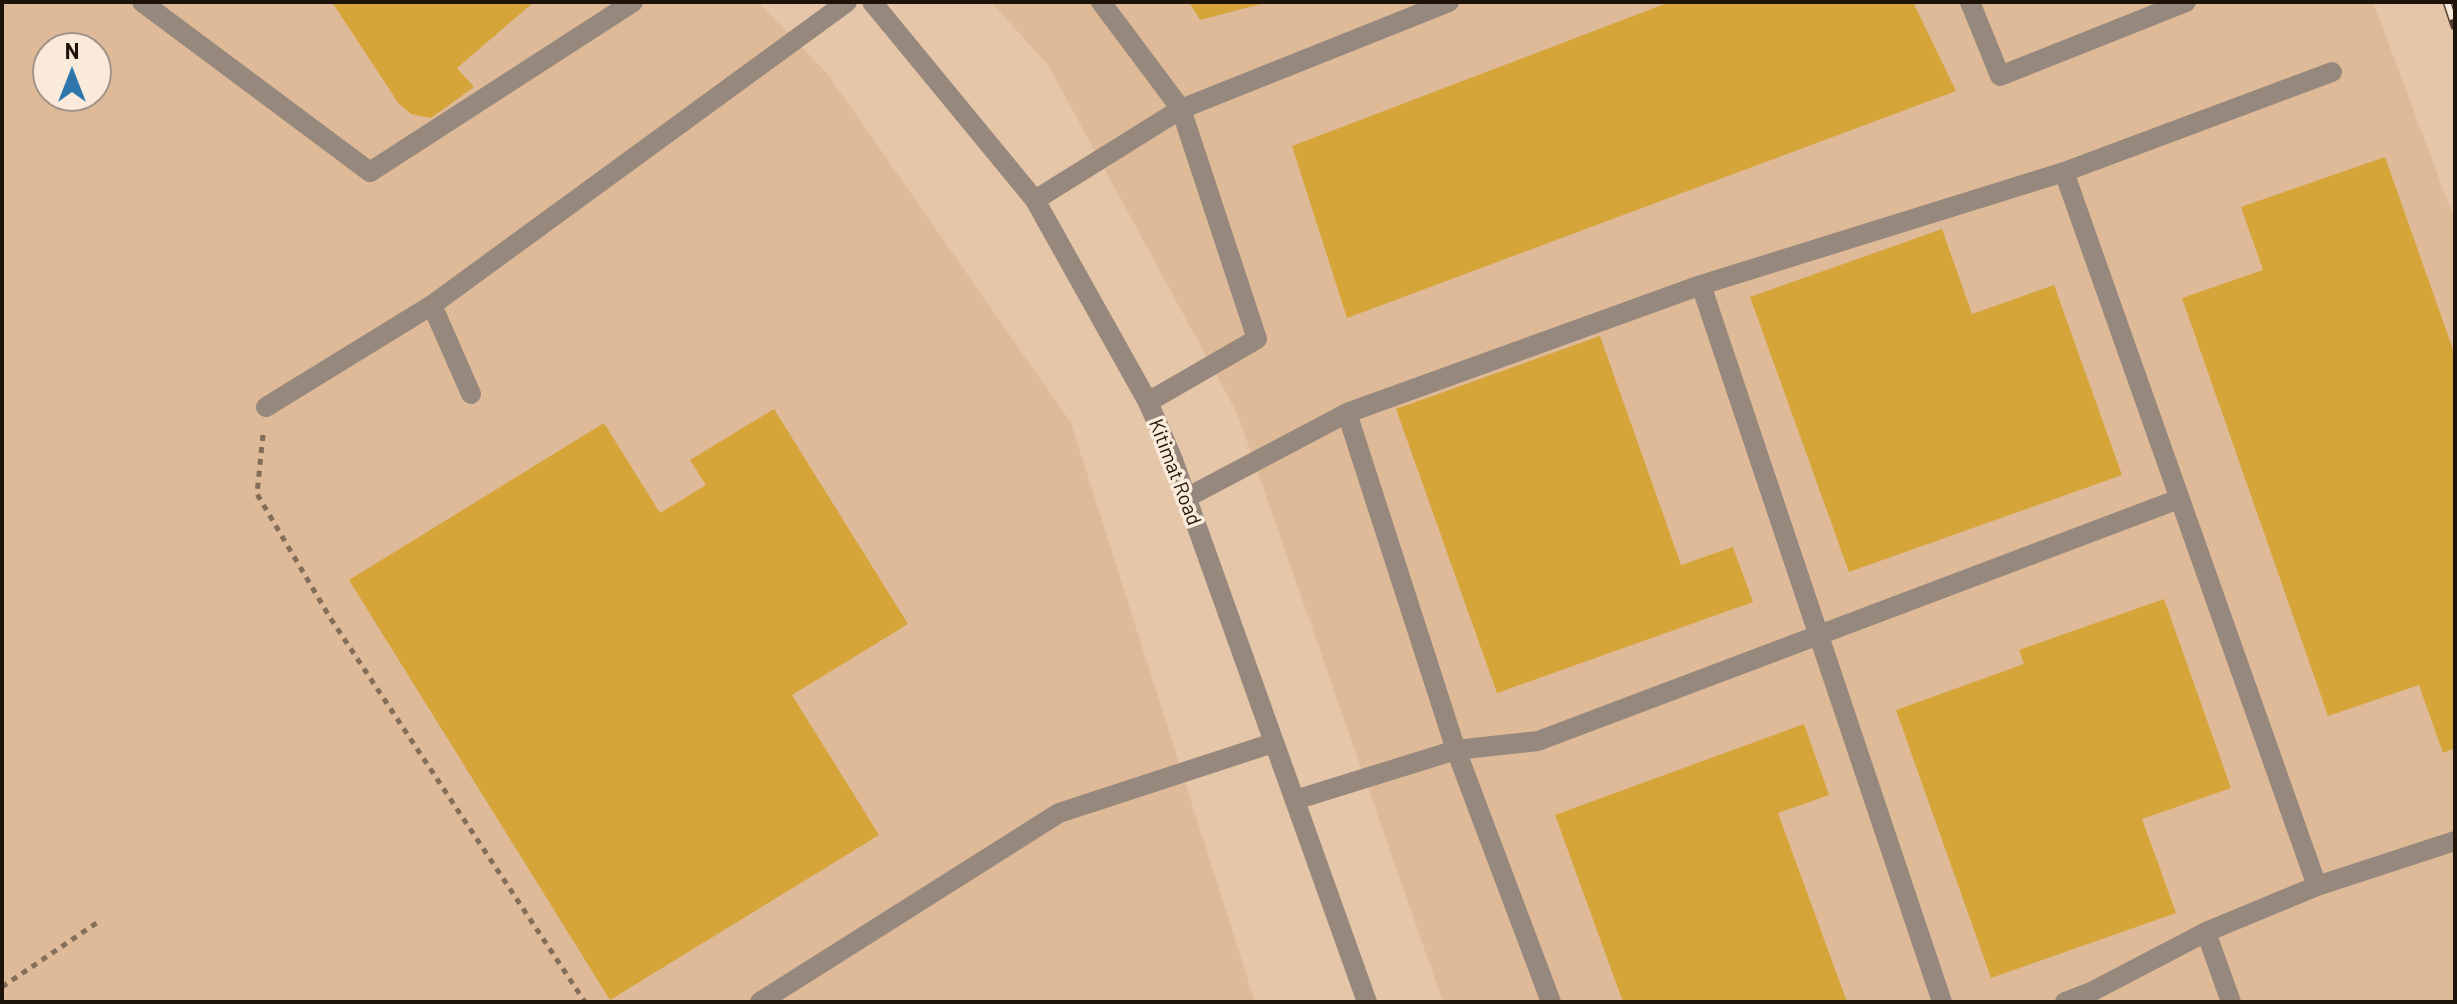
<!DOCTYPE html>
<style>
body{margin:0}
#map{position:relative;width:2457px;height:1004px;overflow:hidden;background:#e6c6a9;font-family:Barlow,sans-serif}
canvas{display:block}
.frame{position:absolute;inset:0;border:4px solid #1e1308;pointer-events:none}
.north{position:absolute;left:32px;top:32px;width:80px;height:80px;box-sizing:border-box;background:#faeadb;border:2px solid #a29487;border-radius:50%;rotate:0deg;font-size:22px;font-weight:700;line-height:32px;text-align:center;color:#1e1308}
.north::after{content:'';display:block;margin:auto;width:28px;height:36px;background:#2e76aa;clip-path:polygon(50% 0,100% 100%,50% 72%,0 100%)}
</style>
<div id="map">
<canvas width="2457" height="1004"></canvas>
<div class="frame"></div>
<div class="north">N</div>
</div>
<script>
const ctx = document.querySelector('canvas').getContext('2d');
ctx.lineJoin = 'round';
function fillPath(path, color) { ctx.fillStyle = color; ctx.fill(path, 'evenodd'); }
const toPath = rows => new Path2D(rows.map(r => 'M' + r).join(''));
function trace(path, color, width, dash) { ctx.strokeStyle = color; ctx.lineWidth = width; ctx.lineCap = dash ? 'butt' : 'round'; ctx.setLineDash(dash || []); ctx.stroke(path); }
function label(font, color, halo, rows, align = 'center') {
  ctx.font = font + ' Barlow,sans-serif'; ctx.lineWidth = 7; ctx.setLineDash([]); ctx.textBaseline = 'middle'; ctx.strokeStyle = halo; ctx.fillStyle = color; for (const [text, x, y, turn = 0] of rows) {
    ctx.save(); ctx.translate(x, y); ctx.rotate((+turn || 0) * Math.PI / 180); ctx.textAlign = isNaN(turn) ? turn : align; if (halo) ctx.strokeText(text, 0, 0); ctx.fillText(text, 0, 0); ctx.restore();
  }
}
fillPath(toPath([
 [2,2,758,2,827,73,1071,423,1255,1002,2,1002],
 [48,48,96,48,96,96,48,96],
 [991,2,2373,2,2455,221,2455,1002,1443,1002,1237,413,1048,65]
]), '#dfba98');
fillPath(toPath([
 [332,2,534,2,457,68,474,87,431,118,411,114,399,104],
 [1189,2,1265,2,1265,3,1200,20],
 [1670,2,1913,2,1956,91,1347,318,1292,146],
 [2385,157,2455,355,2455,748,2443,753,2419,685,2328,716,2182,298,2263,270,2241,207],
 [1942,229,1972,314,2054,285,2122,475,1849,572,1750,297],
 [1600,336,1681,565,1733,547,1753,602,1497,693,1396,409],
 [774,409,908,624,792,695,879,835,610,1000,349,580,604,423,660,513,706,485,690,460],
 [2164,599,2231,788,2142,819,2176,913,1991,978,1896,710,2024,664,2019,650],
 [1804,724,1829,795,1778,813,1847,1002,1623,1002,1555,815]
]), '#d5a53a');
trace(toPath([
 [263,435,257,494,329,616,585,1002],
 [2,987,101,920]
]), '#836e5a', 5, [6, 6]);
trace(toPath([
 [142,2,370,172,633,2],
 [1101,2,1181,109,1257,339,1148,402],
 [1970,2,2000,76,2186,2],
 [2064,172,2317,886],
 [1035,200,1181,109,1449,2],
 [1701,285,1942,1002],
 [432,305,471,394],
 [266,407,432,305,847,2],
 [1347,413,1701,285,2064,172,2332,72],
 [1186,498,1347,413,1456,750,1551,1002],
 [1295,800,1456,750,1538,741,2179,499],
 [2206,932,2231,1002],
 [760,1002,1059,813,1273,743],
 [2065,1002,2091,992,2206,932,2317,886,2455,841]
]), '#96887c', 20);
trace(toPath([
 [872,2,1035,200,1148,402,1173,460,1367,1002]
]), '#96887c', 20);
const rail = toPath([
 [2447,2,2455,26]
]);
trace(rail, '#534233', 9);
trace(rail, '#faeadb', 6, [18]);
label('20px', '#1e1308', '#faeadb', [
 ["Kitimat Road",1175,472,69]
]);
</script>
